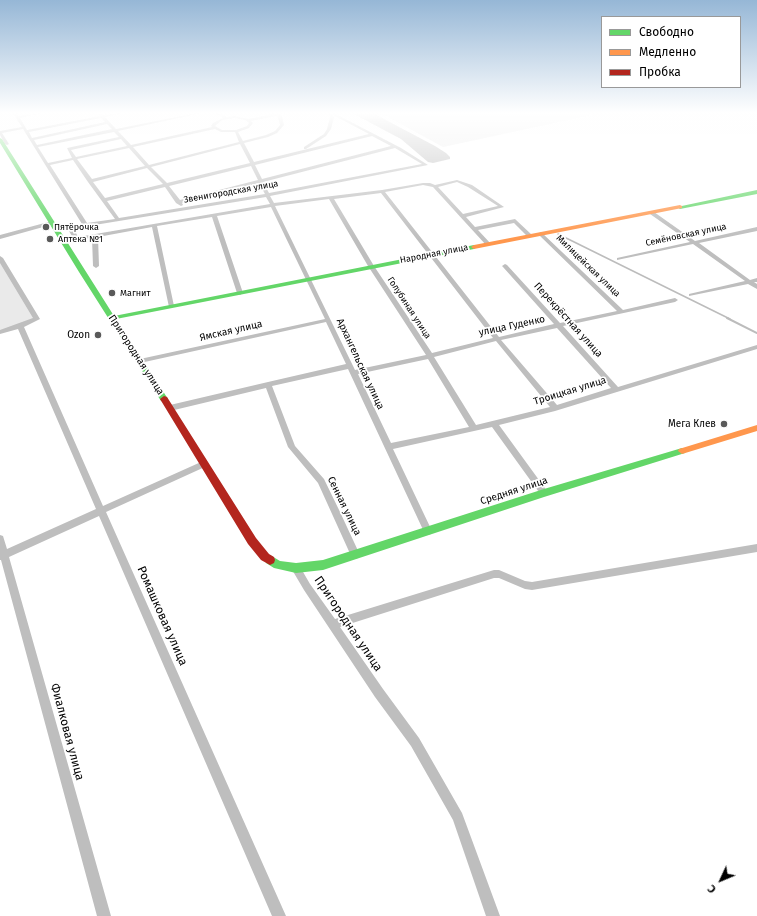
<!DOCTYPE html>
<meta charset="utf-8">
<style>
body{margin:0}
#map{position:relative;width:757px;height:916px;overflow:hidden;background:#fff;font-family:"Fira Sans",sans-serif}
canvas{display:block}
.legend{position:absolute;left:601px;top:16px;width:140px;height:72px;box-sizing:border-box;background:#fff;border:1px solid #999;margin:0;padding:5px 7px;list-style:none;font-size:12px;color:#000}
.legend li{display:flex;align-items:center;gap:8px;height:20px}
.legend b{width:20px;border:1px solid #999}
.north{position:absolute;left:701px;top:860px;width:40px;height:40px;-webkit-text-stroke:3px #fff;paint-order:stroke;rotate:226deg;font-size:11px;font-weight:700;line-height:16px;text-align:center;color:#000}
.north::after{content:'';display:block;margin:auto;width:14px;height:18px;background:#000;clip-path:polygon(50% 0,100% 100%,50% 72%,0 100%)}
</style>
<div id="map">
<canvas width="757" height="916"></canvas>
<ul class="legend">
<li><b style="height:5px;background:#63d668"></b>Свободно</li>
<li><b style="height:5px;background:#ff974d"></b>Медленно</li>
<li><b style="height:5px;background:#b3261e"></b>Пробка</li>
</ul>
<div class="north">С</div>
</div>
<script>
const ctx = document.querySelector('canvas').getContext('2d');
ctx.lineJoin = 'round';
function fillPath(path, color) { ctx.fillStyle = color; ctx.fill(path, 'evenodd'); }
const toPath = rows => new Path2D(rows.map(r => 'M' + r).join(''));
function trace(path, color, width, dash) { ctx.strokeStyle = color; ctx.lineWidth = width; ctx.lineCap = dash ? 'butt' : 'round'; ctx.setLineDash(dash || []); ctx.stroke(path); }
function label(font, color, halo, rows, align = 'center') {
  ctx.font = font + ' "Fira Sans",sans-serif'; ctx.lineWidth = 3.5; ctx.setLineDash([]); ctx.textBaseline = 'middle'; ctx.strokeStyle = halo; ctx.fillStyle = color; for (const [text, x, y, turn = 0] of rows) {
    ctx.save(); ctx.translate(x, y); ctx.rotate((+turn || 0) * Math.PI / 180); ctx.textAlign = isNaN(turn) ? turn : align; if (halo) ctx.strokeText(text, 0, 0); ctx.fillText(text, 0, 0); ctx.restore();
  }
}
fillPath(toPath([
 [379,112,583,112,592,115,443,147],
 [0,258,37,319,0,332]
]), '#eaeaea');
fillPath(toPath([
 [350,112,371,112,435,146,446,153,450,157,450,159,433,163,428,162,401,139]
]), '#bcbcbc');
trace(toPath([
 [558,234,730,319]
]), '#bcbcbc', 1.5);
trace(toPath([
 [727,318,757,333]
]), '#bcbcbc', 2);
fillPath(toPath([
 [12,112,16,112,18,116,48,112,20,118,27,130,100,116,96,112,100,112,103,115,128,112,105,117,116,129,201,112,207,112,118,131,131,145,212,127,211,126,213,123,223,118,214,112,218,112,227,117,235,116,248,119,273,114,270,112,277,113,290,112,280,115,282,116,284,125,277,133,268,137,244,143,254,162,369,134,333,115,334,117,331,129,326,136,306,149,304,149,304,147,324,134,327,129,330,117,328,112,332,112,401,148,428,165,270,196,274,203,382,190,423,183,430,183,435,185,457,180,472,185,504,207,466,217,475,227,515,219,532,235,532,237,528,237,514,223,478,230,491,244,486,245,433,187,423,185,385,192,499,337,554,324,503,267,502,266,505,264,507,265,560,323,617,311,539,235,539,233,541,232,623,310,675,298,678,300,675,302,563,326,618,387,757,345,757,349,555,411,499,425,547,491,548,493,547,495,544,496,541,495,492,427,393,449,432,531,431,534,428,535,425,534,348,369,272,386,295,446,324,479,340,512,360,555,358,558,355,559,352,558,318,483,288,447,266,388,170,411,166,408,170,405,268,382,346,364,326,322,140,363,137,361,140,359,325,319,271,207,217,216,243,293,240,295,237,293,212,217,157,226,174,306,171,308,169,307,152,227,98,237,99,266,96,268,93,266,92,238,61,242,61,240,73,238,69,231,72,226,82,224,23,129,2,133,9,144,7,145,5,144,0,135,0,131,22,127,12,112],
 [276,116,278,117,280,125,275,131,266,135,243,141,238,132,249,128,253,123,251,121,276,116],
 [101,118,105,122,32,138,29,132,101,118],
 [235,118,245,120,249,123,247,126,236,130,222,130,215,126,222,120,235,118],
 [107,124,112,129,37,145,34,140,107,124],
 [215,129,221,132,235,132,239,142,149,165,133,147,215,129],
 [114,132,119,137,67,148,72,158,48,163,38,147,114,132],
 [372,136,391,146,262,179,255,165,372,136],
 [121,139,127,146,76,157,71,150,121,139],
 [240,144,250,163,167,183,151,167,240,144],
 [129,148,145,166,92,179,77,159,129,148],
 [395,148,422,164,269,193,263,182,395,148],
 [73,160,88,182,115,219,87,223,50,165,73,160],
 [251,166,258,180,180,200,169,186,251,166],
 [147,168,163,184,105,198,93,182,147,168],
 [457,182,468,187,498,206,463,214,438,187,457,182],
 [259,183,265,194,119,218,107,201,165,187,176,203,181,206,183,205,182,203,259,183],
 [381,193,493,338,432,353,374,266,334,199,381,193],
 [266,197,270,204,78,237,75,231,76,228,266,197],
 [329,199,368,266,426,355,355,370,275,206,329,199],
 [557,328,611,388,557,405,501,340,557,328],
 [496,341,550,407,476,425,434,357,496,341],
 [428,359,469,427,391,443,358,374,428,359],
 [650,212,654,212,695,241,757,227,757,231,699,243,750,280,757,278,757,282,754,282,757,284,757,289,748,284,689,296,689,294,745,281,693,244,617,260,617,258,690,242,650,214,650,212],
 [52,221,55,223,54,224,0,239,0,235,52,221],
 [0,256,3,258,40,319,24,327,103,506,201,462,207,462,208,464,207,466,106,512,286,916,272,916,99,516,9,557,111,916,97,916,1,560,0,560,0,535,3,536,7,549,96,509,18,329,0,334,0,330,33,318,0,263,0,256],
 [757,544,757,552,532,590,525,589,499,578,494,578,340,627,383,689,419,738,462,813,500,916,486,916,453,820,411,746,375,697,304,590,291,568,293,565,296,564,299,565,310,584,335,619,494,570,499,570,525,581,532,582,757,544]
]), '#bebebe');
fillPath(toPath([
 [0,138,2,139,114,316,474,245,477,247,474,249,116,319,168,399,164,402,161,401,79,272,0,143,0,138],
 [757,190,757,194,680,209,677,207,757,190],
 [682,448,686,451,685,453,544,497,323,570,296,573,274,568,266,563,265,560,266,557,270,555,280,561,296,563,323,560,544,489,682,448]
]), '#63d668');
fillPath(toPath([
 [680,205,682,206,682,208,474,249,471,247,474,245,680,205],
 [757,425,757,431,682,454,678,451,679,449,757,425]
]), '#ff974d');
fillPath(toPath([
 [164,396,167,397,256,538,269,554,274,557,275,560,274,563,270,565,261,560,248,544,160,399,164,396]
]), '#b3261e');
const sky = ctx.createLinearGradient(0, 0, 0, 240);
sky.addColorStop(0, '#96b7d6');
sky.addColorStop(0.47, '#fff');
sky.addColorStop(1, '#ffffff00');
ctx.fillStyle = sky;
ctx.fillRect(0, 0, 757, 240);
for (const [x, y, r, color] of [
 [46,227,4,"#595959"],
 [50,239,4,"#595959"],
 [112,293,4,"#595959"],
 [98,335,4,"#595959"],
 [724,424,4,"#595959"]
]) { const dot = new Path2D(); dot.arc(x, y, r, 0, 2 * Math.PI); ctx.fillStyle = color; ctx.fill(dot); trace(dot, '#fff', 1.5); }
label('9px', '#000', '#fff', [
 ["Звенигородская улица",231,192,-10],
 ["Семёновская улица",686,235,-12],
 ["Народная улица",434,254,-11],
 ["Милицейская улица",588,266,44],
 ["Голубиная улица",409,308,57]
]);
label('9px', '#000', '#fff', [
 ["Пятёрочка",54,227],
 ["Аптека №1",58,239],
 ["Магнит",120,293]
], 'left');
label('10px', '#000', '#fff', [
 ["Перекрёстная улица",568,320,48],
 ["улица Гуденко",512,326,-12],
 ["Ямская улица",231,331,-13],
 ["Пригородная улица",136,355,57],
 ["Архангельская улица",360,364,65],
 ["Троицкая улица",570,391,-17],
 ["Средняя улица",514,491,-18],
 ["Сенная улица",344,506,64]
]);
label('10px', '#000', '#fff', [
 ["Ozon",90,335],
 ["Мега Клев",716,424]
], 'right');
label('12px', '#000', '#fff', [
 ["Ромашковая улица",162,616,66],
 ["Пригородная улица",348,624,56],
 ["Фиалковая улица",67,732,75]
]);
</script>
